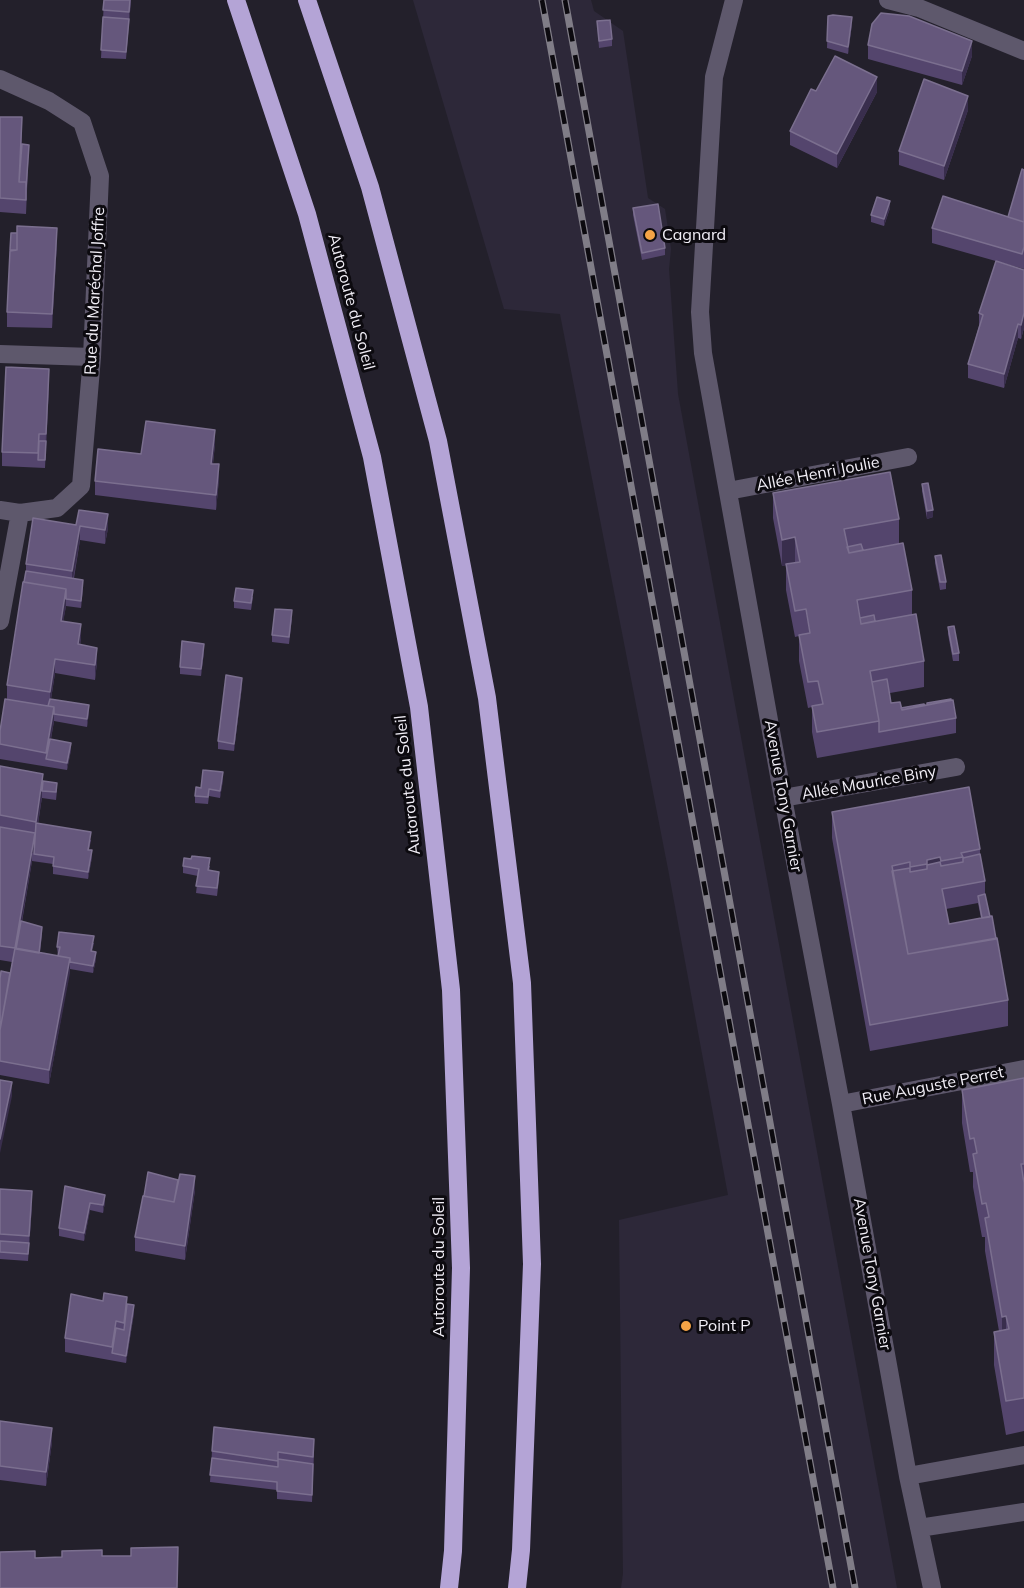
<!DOCTYPE html>
<meta charset="utf-8">
<style>
body{margin:0}
canvas{display:block;background:#23202b}
</style>
<canvas width="1024" height="1588"></canvas>
<script>
const ctx = document.querySelector('canvas').getContext('2d');
ctx.lineJoin = 'round';
function fillPath(path, color) { ctx.fillStyle = color; ctx.fill(path, 'evenodd'); }
const toPath = rows => new Path2D(rows.map(r => 'M' + r).join(''));
function trace(path, color, width, dash) { ctx.strokeStyle = color; ctx.lineWidth = width; ctx.lineCap = dash ? 'butt' : 'round'; ctx.setLineDash(dash || []); ctx.stroke(path); }
function label(font, color, halo, rows, align = 'center') {
  ctx.font = font + ' Mulish,sans-serif'; ctx.lineWidth = 6; ctx.setLineDash([]); ctx.textBaseline = 'middle'; ctx.strokeStyle = halo; ctx.fillStyle = color; for (const [text, x, y, turn = 0] of rows) {
    ctx.save(); ctx.translate(x, y); ctx.rotate((+turn || 0) * Math.PI / 180); ctx.textAlign = isNaN(turn) ? turn : align; if (halo) ctx.strokeText(text, 0, 0); ctx.fillText(text, 0, 0); ctx.restore();
  }
}
fillPath(toPath([
 [413,0,591,0,594,11,623,31,648,198,665,209,671,249,669,269,678,394,897,1588,621,1588,623,1574,619,1220,728,1195,669,874,560,314,504,309]
]), '#2d2839');
trace(toPath([
 [734,0,714,77,700,312,703,353,783,798,841,1104,908,1476,932,1588],
 [888,0,919,8,1024,51],
 [0,79,49,101,82,122,100,176,92,357,81,486,57,508,20,513,0,510],
 [0,354,92,357],
 [728,491,908,457],
 [0,621,20,513],
 [783,798,956,767],
 [841,1104,1024,1069],
 [908,1476,1024,1455],
 [919,1528,1024,1512]
]), '#5e586c', 18);
trace(toPath([
 [236,0,307,214,372,457,419,707,451,990,461,1268,453,1551,449,1588],
 [307,0,370,187,438,441,487,698,522,983,532,1264,521,1550,517,1588]
]), '#b4a4d6', 18);
const rail = toPath([
 [542,0,833,1588],
 [565,0,855,1588]
]);
trace(rail, '#807d87', 7);
trace(rail, '#0c0a0f', 4.5, [14]);
fillPath(toPath([
 [104,0,131,0,126,59,101,58],
 [828,16,852,24,848,54,827,48],
 [597,21,612,39,612,46,599,48],
 [868,45,972,56,962,85,868,59],
 [816,91,877,92,837,168,790,145,790,131],
 [968,110,944,180,899,165,899,151],
 [0,117,22,132,20,176,29,145,26,214,0,212],
 [1024,170,1024,269,932,243,932,228,1008,217],
 [633,208,665,248,665,255,642,260,633,215],
 [890,208,884,226,871,222,871,215],
 [57,242,52,328,7,327,7,312],
 [1024,270,1024,328,1021,339,1018,338,1004,388,968,378,968,364,979,326,979,313],
 [49,384,45,468,2,466,2,452],
 [215,444,213,464,219,479,216,510,95,495,95,481,141,454],
 [922,484,933,517,927,519,922,491],
 [773,493,899,519,899,544,912,590,912,615,924,661,924,687,890,693,891,703,901,708,925,705,956,718,956,733,817,758,812,732,812,707,808,708,799,661,799,636,795,637,786,590,786,565,782,566,773,518],
 [76,525,108,528,105,544,80,540,74,578,83,587,81,608,66,606,63,621,81,638,80,645,97,662,95,680,55,673,51,699,89,712,87,727,54,721,51,739,71,750,67,770,0,759,0,731,7,699,7,685,26,571,26,564],
 [935,556,946,582,946,589,940,590,935,563],
 [253,597,251,610,234,608,234,601],
 [292,618,289,644,272,642,272,635],
 [948,627,959,653,959,661,953,661,948,634],
 [204,652,201,676,180,674,180,667],
 [242,686,234,751,218,749,218,741],
 [0,766,43,781,57,790,56,800,42,798,42,797,38,824,91,840,89,850,92,857,88,879,53,874,53,864,32,861,22,922,42,934,40,953,58,956,57,947,94,943,92,951,96,959,93,973,70,969,49,1084,0,1075,0,979,10,973,12,962,0,960],
 [223,780,220,798,209,796,208,804,195,803,195,796,201,788],
 [832,812,980,849,980,854,985,881,985,894,990,917,1008,1000,1008,1026,870,1051,832,838],
 [978,903,981,918,949,924,946,909],
 [183,866,210,866,209,871,219,879,217,896,196,893,198,876,183,873],
 [1024,1078,1024,1431,1006,1435,994,1365,994,1332,999,1331,985,1251,985,1237,982,1237,973,1187,973,1172,970,1172,962,1123,962,1090],
 [65,1186,105,1202,103,1213,90,1210,84,1241,59,1236,59,1228],
 [0,1189,32,1205,28,1261,0,1259],
 [195,1190,185,1260,135,1251,135,1237],
 [91,1299,127,1304,134,1313,126,1363,65,1352,65,1338],
 [0,1421,52,1442,46,1486,0,1480],
 [212,1451,314,1453,312,1502,277,1499,277,1490,210,1482]
]), '#54456d');
fillPath(toPath([
 [130,0,131,0,129,26,129,12],
 [852,17,852,24,848,54,848,47],
 [972,41,972,56,962,85,962,71],
 [877,77,877,92,837,168,837,154],
 [968,96,968,110,944,180,944,166],
 [890,201,890,208,884,226,884,219],
 [57,228,57,242,52,328,52,314],
 [1024,313,1024,328,1021,339,1021,325],
 [1018,324,1018,338,1004,388,1004,374],
 [49,369,49,384,45,468,46,434],
 [215,430,215,444,211,478,211,464],
 [219,464,219,479,216,510,216,495],
 [933,510,933,517,927,519,927,511],
 [108,514,108,528,105,544,105,530],
 [80,526,80,540,72,585,72,571],
 [795,537,795,563,782,566,782,540],
 [83,580,83,587,81,608,81,601],
 [66,589,66,606,61,635,61,621],
 [81,624,81,638,78,658,78,644],
 [204,644,204,652,201,676,201,669],
 [97,648,97,662,95,680,95,665],
 [55,659,55,673,50,706,50,692],
 [242,678,242,686,234,751,234,744],
 [89,705,89,712,87,727,87,719],
 [54,707,54,721,47,760,46,759,46,753],
 [71,743,71,750,67,770,67,763],
 [223,772,223,780,220,798,220,791],
 [43,774,43,788,42,791,42,797,36,836,36,822],
 [35,833,35,847,34,854,32,853,32,861,16,955,15,948],
 [92,850,92,857,88,879,88,872],
 [940,857,940,882,927,864,927,860],
 [96,952,96,959,93,973,93,966],
 [70,958,70,973,49,1084,49,1070],
 [12,1082,12,1096,0,1153,0,1139],
 [195,1176,195,1190,185,1260,185,1246],
 [32,1191,32,1205,29,1250,29,1236],
 [105,1195,105,1202,103,1213,103,1205],
 [90,1203,90,1210,84,1241,84,1233],
 [134,1305,134,1313,126,1363,126,1356],
 [1006,1316,1006,1349,1002,1350,1002,1317],
 [52,1428,52,1442,46,1486,46,1472]
]), '#392e4d');
const building = toPath([
 [104,0,130,0,129,12,103,10,104,0],
 [881,13,909,16,972,41,962,71,868,45,872,24,881,13],
 [833,15,852,17,848,47,827,41,828,16,833,15],
 [103,17,129,19,126,52,101,50,103,17],
 [610,20,612,39,599,41,597,21,610,20],
 [835,56,877,77,837,154,790,131,811,89,816,91,835,56],
 [924,79,968,96,944,166,899,151,924,79],
 [0,117,22,117,19,182,26,182,26,200,0,198,0,117],
 [22,144,29,145,26,189,26,182,19,182,22,144],
 [1022,169,1024,170,1024,222,1008,217,1022,169],
 [943,196,1024,222,1024,247,1022,254,932,228,943,196],
 [877,197,890,201,884,219,871,215,877,197],
 [658,204,665,248,642,253,633,208,658,204],
 [17,226,57,228,52,314,7,312,10,251,17,250,17,226],
 [11,233,17,233,17,250,10,250,11,233],
 [996,261,1024,270,1024,313,1021,325,1018,324,1004,374,968,364,983,315,979,313,996,261],
 [6,367,49,369,46,434,39,434,38,453,2,452,6,367],
 [146,421,215,430,211,464,219,464,216,495,95,481,98,449,141,454,146,421],
 [39,441,46,441,45,460,38,460,39,441],
 [890,472,899,519,844,529,849,553,903,543,912,590,857,600,861,624,916,614,924,661,870,671,879,721,817,732,812,706,823,704,818,681,808,682,799,635,810,633,806,609,795,611,786,564,800,562,795,537,782,540,773,493,890,472],
 [928,483,933,510,927,511,922,484,928,483],
 [79,510,108,514,105,530,80,526,72,571,26,564,33,518,76,525,79,510],
 [861,544,863,550,849,553,847,547,861,544],
 [941,555,946,582,940,582,935,556,941,555],
 [26,571,83,580,81,601,66,599,66,589,24,582,26,571],
 [23,582,66,589,61,621,81,624,78,644,97,648,95,665,55,659,50,692,7,685,23,582],
 [236,588,253,590,251,603,234,601,236,588],
 [275,609,292,610,289,637,272,635,275,609],
 [874,615,875,621,861,624,860,618,874,615],
 [954,626,959,653,953,654,948,627,954,626],
 [182,641,204,644,201,669,180,667,182,641],
 [226,675,242,678,234,744,218,741,226,675],
 [887,679,891,703,900,702,902,710,953,700,956,718,879,732,879,721,872,682,887,679],
 [5,699,54,707,46,753,0,744,0,731,5,699],
 [50,699,89,705,87,719,54,714,54,707,48,706,50,699],
 [951,699,951,700,927,705,927,703,951,699],
 [924,704,925,705,902,710,901,708,924,704],
 [50,739,71,743,67,763,46,759,50,739],
 [0,766,43,774,36,822,0,815,0,766],
 [203,770,223,772,220,791,209,789,208,797,195,796,196,787,201,788,203,770],
 [43,781,57,783,56,792,42,791,43,781],
 [969,787,980,849,961,853,963,857,941,861,940,857,927,860,927,864,910,867,910,862,892,866,908,954,997,938,1008,1000,870,1025,832,812,969,787],
 [36,823,91,832,88,850,92,850,88,872,53,866,54,857,34,854,36,823],
 [0,827,35,833,15,948,0,946,0,827],
 [980,854,985,881,942,889,949,924,992,916,996,939,908,954,892,871,910,868,910,872,927,869,927,865,940,862,941,866,963,862,963,858,980,854],
 [192,856,210,858,208,870,219,872,217,888,196,886,199,869,183,866,184,858,191,859,192,856],
 [985,894,990,917,982,918,978,896,985,894],
 [21,921,42,927,39,953,16,949,21,921],
 [59,932,94,936,91,951,96,952,93,966,70,962,70,958,58,956,60,947,57,947,59,932],
 [15,948,70,958,49,1070,0,1061,0,1030,15,948],
 [1,971,10,973,0,1030,0,979,1,971],
 [1024,1078,1024,1164,1021,1164,1024,1183,1024,1398,1006,1401,994,1332,1009,1329,1006,1316,1002,1317,985,1218,989,1217,986,1203,982,1204,973,1154,977,1153,974,1138,970,1139,962,1090,1024,1078],
 [0,1080,12,1082,0,1139,0,1080],
 [148,1172,178,1180,174,1202,144,1196,148,1172],
 [180,1174,195,1176,185,1246,135,1237,143,1196,174,1202,180,1174],
 [65,1186,105,1195,103,1205,90,1203,84,1233,59,1228,65,1186],
 [0,1189,32,1191,29,1236,0,1234,0,1189],
 [0,1241,29,1243,28,1254,0,1252,0,1241],
 [104,1293,127,1297,124,1323,116,1321,112,1347,65,1338,71,1294,103,1301,104,1293],
 [127,1304,134,1305,126,1356,112,1353,116,1328,124,1330,127,1304],
 [0,1421,52,1428,46,1472,0,1466,0,1421],
 [214,1427,314,1439,313,1457,278,1452,278,1461,212,1451,214,1427],
 [212,1458,278,1467,278,1459,313,1464,312,1495,277,1491,277,1482,210,1475,212,1458],
 [178,1547,177,1588,0,1588,0,1552,35,1551,35,1558,62,1557,62,1551,102,1550,102,1556,131,1556,131,1548,178,1547]
]);
fillPath(building, '#65577c');
trace(building, '#7b6f8f', 1.5);
for (const [x, y, r, color] of [
 [650,235,6,"#f5a346"],
 [686,1326,6,"#f5a346"]
]) { const dot = new Path2D(); dot.arc(x, y, r, 0, 2 * Math.PI); ctx.fillStyle = color; ctx.fill(dot); trace(dot, '#0c0a0f', 2); }
label('16px', '#f2eff7', '#0c0a0f', [
 ["Cagnard",662,235],
 ["Point P",698,1326]
], 'left');
label('16px', '#f2eff7', '#0c0a0f', [
 ["Rue du Maréchal Joffre",95,291,-87],
 ["Autoroute du Soleil",351,302,75],
 ["Allée Henri Joulie",818,474,-11],
 ["Allée Maurice Biny",869,783,-10],
 ["Autoroute du Soleil",408,785,-96],
 ["Avenue Tony Garnier",783,796,80],
 ["Rue Auguste Perret",933,1086,-11],
 ["Autoroute du Soleil",439,1267,-90],
 ["Avenue Tony Garnier",872,1274,80]
]);
</script>
